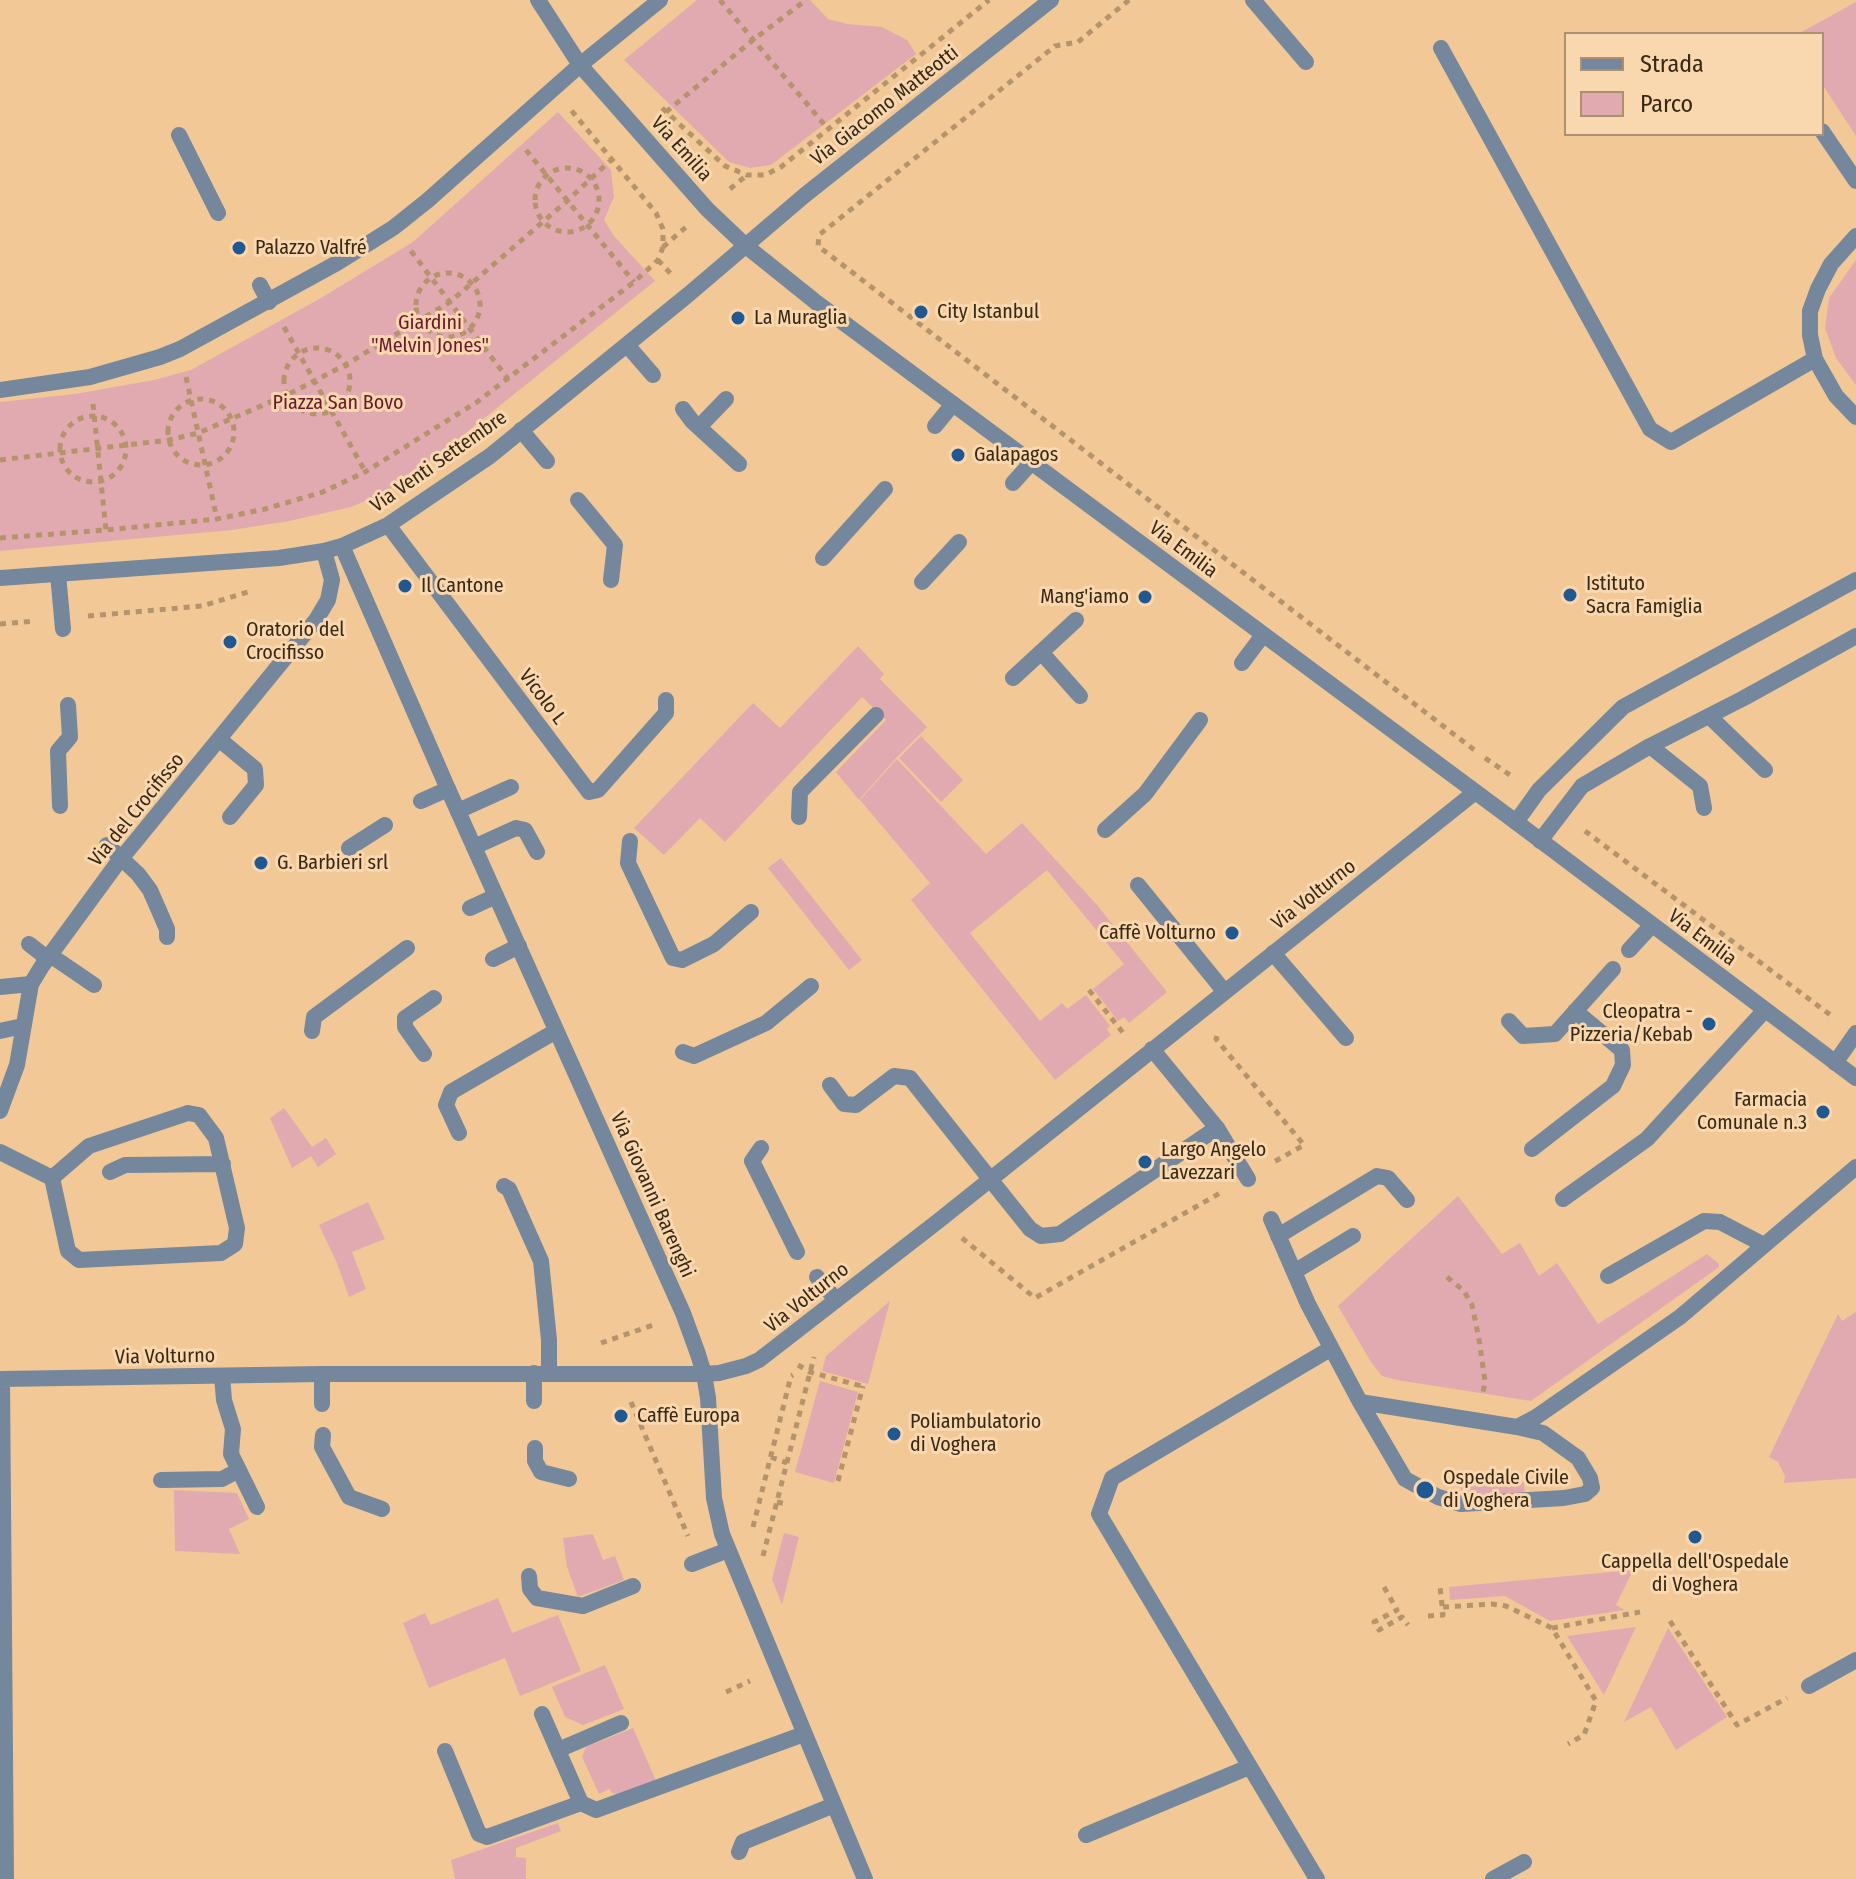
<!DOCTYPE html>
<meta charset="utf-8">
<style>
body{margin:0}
#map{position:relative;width:1856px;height:1879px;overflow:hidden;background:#f2c896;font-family:"Fira Sans Condensed",sans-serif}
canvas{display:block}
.legend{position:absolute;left:1564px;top:32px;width:260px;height:104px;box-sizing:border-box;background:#f9d7af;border:2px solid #ac9171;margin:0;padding:10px 14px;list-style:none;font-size:24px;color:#382814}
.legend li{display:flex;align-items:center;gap:16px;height:40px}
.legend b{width:40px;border:2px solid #ac9171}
</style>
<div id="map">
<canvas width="1856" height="1879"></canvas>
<ul class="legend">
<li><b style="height:10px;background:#74879c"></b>Strada</li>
<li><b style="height:22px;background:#e1aab0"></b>Parco</li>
</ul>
</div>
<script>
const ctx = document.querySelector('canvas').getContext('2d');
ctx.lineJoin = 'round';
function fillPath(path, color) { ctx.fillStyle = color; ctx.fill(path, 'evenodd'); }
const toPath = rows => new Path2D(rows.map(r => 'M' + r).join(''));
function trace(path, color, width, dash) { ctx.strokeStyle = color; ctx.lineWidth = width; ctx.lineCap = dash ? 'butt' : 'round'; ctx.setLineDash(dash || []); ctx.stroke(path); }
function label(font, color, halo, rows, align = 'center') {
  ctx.font = font + ' "Fira Sans Condensed",sans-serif'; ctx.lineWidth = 6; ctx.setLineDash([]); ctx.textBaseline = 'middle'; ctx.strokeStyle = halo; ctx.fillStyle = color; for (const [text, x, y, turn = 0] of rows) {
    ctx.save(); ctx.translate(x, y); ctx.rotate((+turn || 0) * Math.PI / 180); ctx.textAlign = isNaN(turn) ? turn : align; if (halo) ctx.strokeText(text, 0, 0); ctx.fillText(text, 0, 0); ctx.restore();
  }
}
fillPath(toPath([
 [697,0,810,0,828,19,847,24,882,27,907,40,916,54,771,165,750,168,729,162,624,60],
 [1856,2,1856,136,1822,84,1822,34,1798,34],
 [558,112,611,170,614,197,604,220,614,236,655,281,421,469,382,494,351,507,289,521,232,530,0,551,0,402,75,394,154,380,191,370,321,298,413,242],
 [1856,260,1856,385,1836,358,1825,328,1829,298],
 [858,646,884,674,880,679,927,727,897,757,859,800,836,772,886,720,862,697,725,842,700,818,664,855,634,828,753,703,780,728],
 [921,736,963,780,941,802,899,758],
 [897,759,986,854,1022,823,1097,905,1167,992,1129,1023,1124,1017,1118,1021,1093,989,1124,964,1047,870,970,933,1040,1021,1062,1003,1067,1009,1086,995,1110,1026,1107,1029,1111,1035,1055,1080,911,900,930,883,860,800],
 [781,858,862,960,849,970,768,868],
 [284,1108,312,1147,326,1138,336,1154,318,1167,311,1156,292,1168,270,1118],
 [1458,1196,1502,1254,1520,1243,1539,1276,1557,1263,1598,1324,1707,1254,1719,1264,1719,1267,1531,1401,1397,1380,1382,1376,1371,1362,1338,1306],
 [368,1202,385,1239,352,1252,366,1289,349,1297,337,1263,319,1225],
 [890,1301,868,1384,822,1371,826,1356],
 [1856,1312,1856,1478,1784,1483,1785,1476,1778,1462,1769,1457,1838,1314,1842,1321],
 [820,1381,858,1392,834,1483,795,1472],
 [1524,1482,1525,1497,1462,1501,1461,1487],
 [174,1490,237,1493,249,1519,229,1529,240,1554,175,1551],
 [784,1533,799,1537,782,1605,772,1579],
 [593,1534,603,1560,615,1556,624,1580,578,1597,567,1567,563,1538],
 [1633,1570,1616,1605,1625,1610,1550,1621,1505,1596,1450,1600,1449,1587],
 [498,1598,512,1633,558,1615,581,1671,520,1696,505,1658,429,1688,403,1623,425,1613,431,1625],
 [1636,1627,1604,1695,1567,1636],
 [1668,1628,1727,1717,1676,1750,1651,1707,1624,1722],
 [605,1665,624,1709,583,1725,565,1717,552,1687],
 [633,1728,657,1783,624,1795,612,1793,609,1789,599,1794,582,1757,586,1747],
 [558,1823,561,1831,516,1848,516,1857,526,1858,526,1879,455,1879,451,1860]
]), '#e1aab0');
trace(toPath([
 [720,0,828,129],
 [1129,0,1078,42,1055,46,819,235,818,246,1477,752],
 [662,108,725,166,747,175,765,175,781,167,989,0],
 [666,112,753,40,806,0],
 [526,150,634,282],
 '535 200a32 32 0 1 1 64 0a32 32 0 1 1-64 0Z',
 [730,189,747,175],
 [663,247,686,227],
 [411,251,508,379],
 [658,260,671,274],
 '416 305a32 32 0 1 1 64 0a32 32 0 1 1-64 0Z',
 [284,327,365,471],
 '284 381a33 33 0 1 1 66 0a33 33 0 1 1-66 0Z',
 [186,377,217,519],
 '168 432a33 33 0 1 1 66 0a33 33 0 1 1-66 0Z',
 [93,404,106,530],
 '60 449a33 33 0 1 1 66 0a33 33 0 1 1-66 0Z',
 [0,460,169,440,198,433,287,395,345,365,450,302,567,201,612,159],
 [0,538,106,530,217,519,265,509,323,492,365,472,477,402,634,282,658,260,663,247,663,229,656,213,571,110],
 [88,616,202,606,248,592],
 [0,624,35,621],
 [1485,758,1513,777],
 [1585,831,1833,1017],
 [1089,990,1124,1034],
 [1217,1036,1216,1039,1304,1145,1272,1163],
 [962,1238,1035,1298,1222,1192],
 [1447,1277,1464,1291,1472,1305,1479,1339,1485,1381,1483,1393],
 [601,1343,656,1324],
 [798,1365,810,1372,865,1387],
 [631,1402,688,1536],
 [771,1457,787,1463],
 [838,1481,863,1386],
 [777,1502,787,1504],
 [753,1527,791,1376,793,1375],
 [763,1556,814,1357],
 [1384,1587,1397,1610,1374,1622,1379,1630,1402,1617,1408,1625],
 [1443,1607,1492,1604,1506,1606,1552,1628,1596,1701,1584,1735,1568,1744],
 [1428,1616,1443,1615,1440,1586],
 [1670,1621,1737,1725,1787,1698],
 [1552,1628,1640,1612],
 [726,1692,750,1681]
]), '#b5936b', 5, [6, 6]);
trace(toPath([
 [1253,0,1306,62],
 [1441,48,1650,429,1671,442,1815,359],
 [1822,131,1856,181],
 [179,135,218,213],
 [1856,236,1831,264,1818,289,1810,311,1810,335,1815,359,1836,396,1856,417],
 [260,285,269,302],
 [627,345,653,375],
 [683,409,692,421,739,464],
 [935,426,953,404],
 [699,427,726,399],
 [521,430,547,461],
 [1013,483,1031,463],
 [578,500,615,545,611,580],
 [823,558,885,489],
 [58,574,63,629],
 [922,582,959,542],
 [1041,652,1080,696],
 [1242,663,1263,635],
 [1013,678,1076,620],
 [1709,716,1765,770],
 [220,740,255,769,256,785,230,817],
 [1650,746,1700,786,1704,808],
 [421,801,448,789],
 [60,806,58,751,70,737,68,705],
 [458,811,511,787],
 [799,817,800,792,876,715],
 [1516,822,1539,790,1623,707,1856,580],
 [1105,830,1145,794,1200,720],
 [630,841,628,863,673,958,682,960,714,944,751,912],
 [1540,841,1582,786,1650,746,1744,698,1856,636],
 [107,845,138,874,150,890,167,929,167,937],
 [474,847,516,828,525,830,537,852],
 [349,848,385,825],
 [1138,885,1224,991],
 [470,908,496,896],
 [29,944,47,958],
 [1629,950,1652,925],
 [1273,953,1346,1038],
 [50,955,94,985],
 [493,959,519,946],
 [0,987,31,984],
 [1509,1021,1523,1036,1555,1034,1613,969],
 [0,1031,23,1026],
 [312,1031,314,1017,407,948],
 [683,1052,694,1056,766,1023,811,986],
 [424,1054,405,1027,405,1018,434,998],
 [1835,1063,1856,1033],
 [830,1085,844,1104,856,1105,894,1076,910,1078,990,1179],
 [188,1113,199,1115,216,1138,237,1228,235,1244,221,1253,79,1260,68,1251,52,1178,89,1146,188,1113],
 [1217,1128,1248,1179],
 [459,1133,446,1105,451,1092,556,1031],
 [761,1148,752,1161,797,1252],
 [1532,1149,1613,1086,1623,1065,1622,1050,1575,1011],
 [0,1152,52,1178],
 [110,1172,125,1165,223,1164],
 [504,1186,509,1189,541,1261,549,1340,549,1373],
 [1563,1199,1647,1139,1765,1010],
 [1271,1219,1308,1304,1360,1402,1517,1427,1543,1433,1578,1458,1590,1478,1592,1488,1585,1494,1564,1498,1461,1504,1438,1497,1405,1479,1360,1402],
 [1278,1236,1377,1176,1388,1178,1407,1200],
 [1294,1272,1353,1236],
 [1608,1276,1704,1221,1720,1222,1764,1245],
 [817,1277,836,1300],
 [534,1373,534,1401],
 [322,1374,322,1404],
 [222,1376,224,1400,233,1429,231,1454,257,1507],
 [1517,1427,1536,1417,1680,1317,1856,1167],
 [323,1435,322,1447,349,1497,382,1509],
 [535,1448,535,1461,541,1472,569,1479],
 [161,1480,222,1479,239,1470],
 [692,1564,728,1550],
 [529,1576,530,1589,537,1598,583,1606,633,1586],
 [1809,1686,1856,1660],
 [542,1714,581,1803,596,1810,804,1734],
 [558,1750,621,1723],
 [445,1751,479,1834,487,1837,581,1803],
 [1086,1835,1249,1767],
 [739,1852,743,1842,834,1805],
 [1317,1879,1099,1514,1112,1478,1330,1349],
 [1493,1879,1524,1862]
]), '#74879c', 16);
trace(toPath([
 [538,0,580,65,707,209,746,246,817,303,1516,822,1856,1078],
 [0,390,90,377,160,357,180,349,337,263,393,228,427,201,580,65,660,0],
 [388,525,589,792,598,790,666,713,666,700],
 [342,546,448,789,683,1313,698,1354,704,1374,708,1398,714,1498,722,1534,865,1879],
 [0,578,279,558,324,551,342,546,388,525,490,456,689,294,805,195,1051,0],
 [0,1111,17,1065,31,984,42,966,116,865,316,620,328,600,332,580,324,551],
 [990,1179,1030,1229,1041,1236,1060,1234,1217,1128,1152,1049],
 [0,1379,322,1374,704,1374,719,1373,746,1366,759,1360,937,1222,1474,793],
 [2,1379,6,1879]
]), '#74879c', 16);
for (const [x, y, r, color] of [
 [239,248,8,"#205991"],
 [921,312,8,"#205991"],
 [738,318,8,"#205991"],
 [958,455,8,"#205991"],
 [405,586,8,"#205991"],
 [1570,595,8,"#205991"],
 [1145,597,8,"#205991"],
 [230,642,8,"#205991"],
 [261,863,8,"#205991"],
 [1232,933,8,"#205991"],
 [1709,1024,8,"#205991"],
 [1823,1112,8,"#205991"],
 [1145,1162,8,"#205991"],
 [621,1416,8,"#205991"],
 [894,1434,8,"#205991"],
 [1425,1490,10,"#205991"],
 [1695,1537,8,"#205991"]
]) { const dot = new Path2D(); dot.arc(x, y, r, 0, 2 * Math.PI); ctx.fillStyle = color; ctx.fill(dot); trace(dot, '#f9d7af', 3); }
label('20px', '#382814', '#f9d7af', [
 ["Via Giacomo Matteotti",885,106,-38],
 ["Via Emilia",681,149,48],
 ["Via Venti Settembre",439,462,-35],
 ["Via Emilia",1183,550,37],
 ["Vicolo L",542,697,53],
 ["Via del Crocifisso",137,810,-51],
 ["Via Volturno",1314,895,-38],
 ["Via Emilia",1702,938,37],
 ["Via Giovanni Barenghi",652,1195,66],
 ["Via Volturno",807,1298,-38],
 ["Via Volturno",165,1357,-1]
]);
label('20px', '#382814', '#f9d7af', [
 ["Palazzo Valfré",255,248],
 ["City Istanbul",937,312],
 ["La Muraglia",754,318],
 ["Galapagos",974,455],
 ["Istituto",1586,584],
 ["Sacra Famiglia",1586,607],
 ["Il Cantone",421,586],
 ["Mang'iamo",1129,597,"right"],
 ["Oratorio del",246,630],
 ["Crocifisso",246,653],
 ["G. Barbieri srl",277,863],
 ["Caffè Volturno",1216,933,"right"],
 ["Cleopatra -",1693,1012,"right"],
 ["Pizzeria/Kebab",1693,1035,"right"],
 ["Farmacia",1807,1100,"right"],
 ["Comunale n.3",1807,1123,"right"],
 ["Largo Angelo",1161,1150],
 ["Lavezzari",1161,1173],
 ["Caffè Europa",637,1416],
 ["Poliambulatorio",910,1422],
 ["di Voghera",910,1445],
 ["Ospedale Civile",1443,1478],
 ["di Voghera",1443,1501],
 ["Cappella dell'Ospedale",1695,1562,"center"],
 ["di Voghera",1695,1585,"center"]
], 'left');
label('20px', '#6a172c', '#f9d7af', [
 ["Giardini",430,323],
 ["\"Melvin Jones\"",430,346],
 ["Piazza San Bovo",338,403]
]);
</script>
